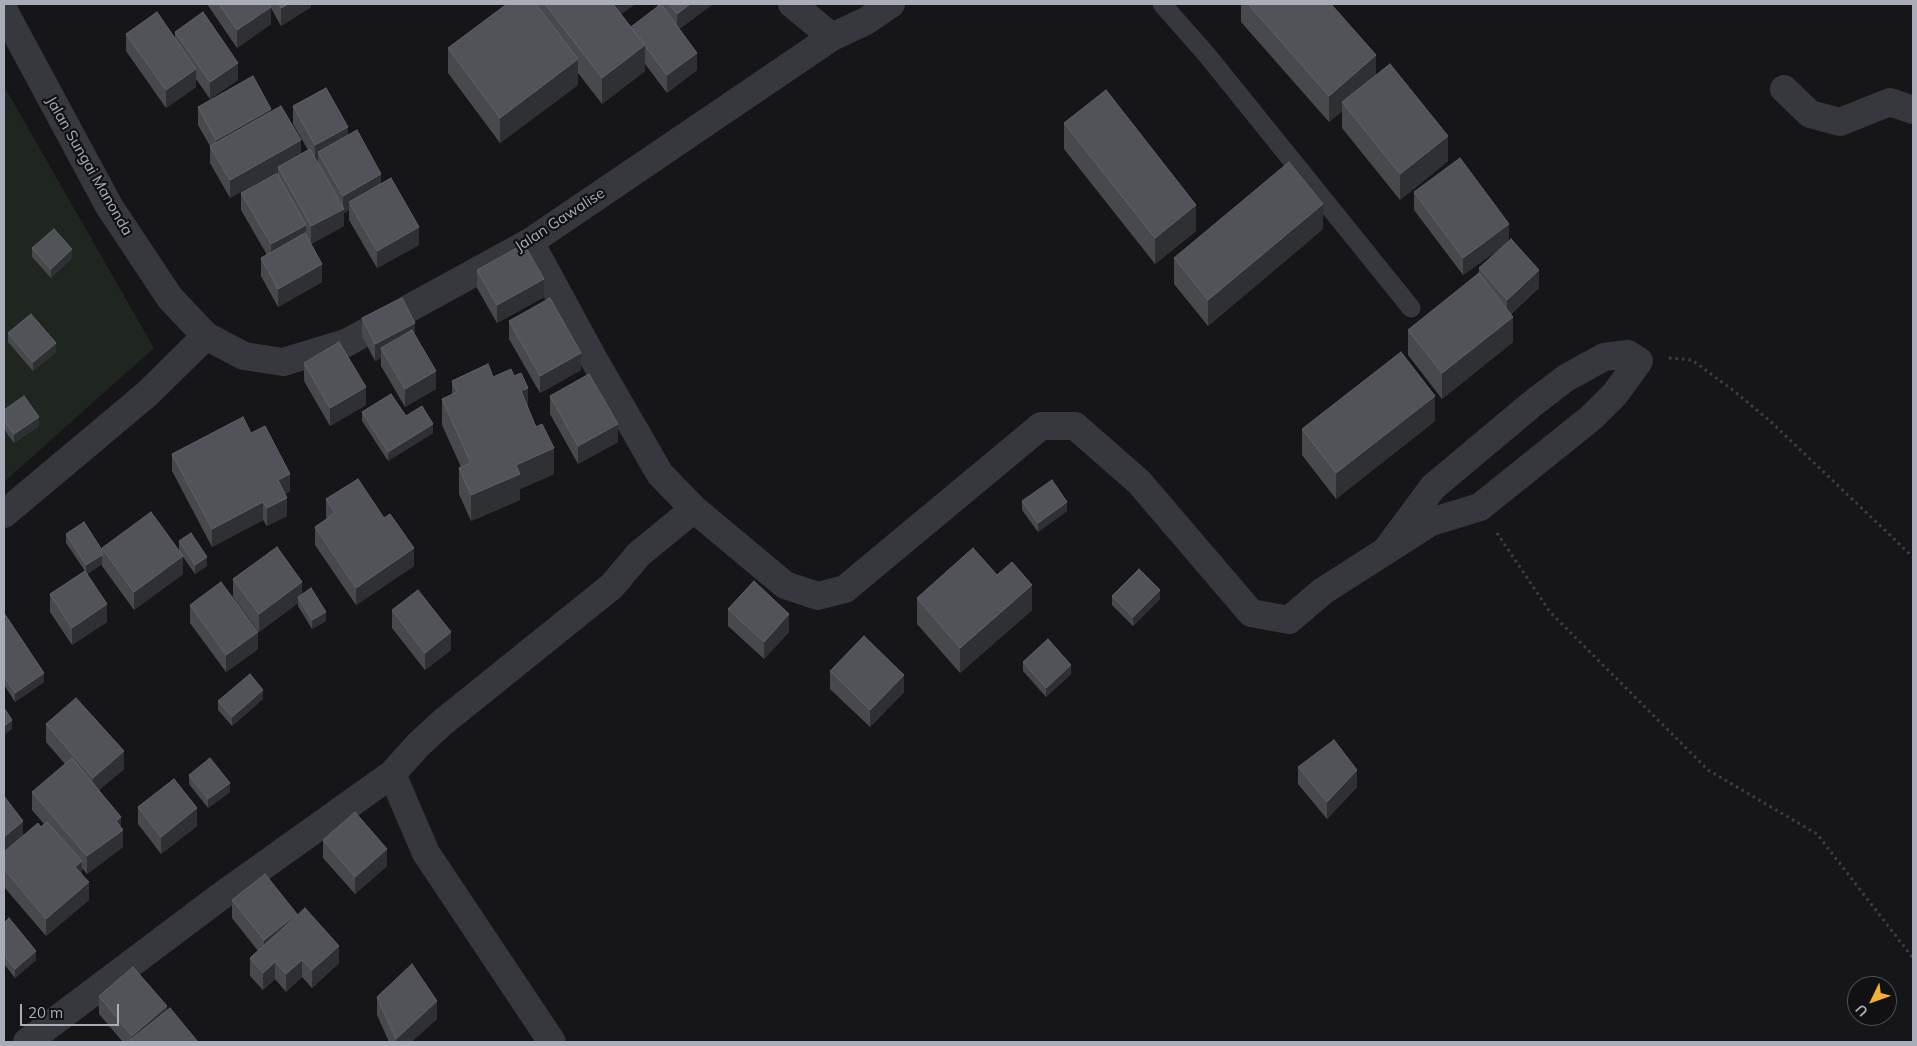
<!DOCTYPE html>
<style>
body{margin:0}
#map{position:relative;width:1917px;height:1046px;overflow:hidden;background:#161618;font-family:Mulish,sans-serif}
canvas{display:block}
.frame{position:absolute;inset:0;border:5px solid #a8adb8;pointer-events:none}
.north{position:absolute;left:1847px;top:976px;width:50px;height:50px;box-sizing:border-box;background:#111113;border:1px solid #4d4f55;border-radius:50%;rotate:228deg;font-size:14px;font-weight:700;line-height:20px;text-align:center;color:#a8adb8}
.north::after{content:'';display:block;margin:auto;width:18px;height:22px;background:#f2b134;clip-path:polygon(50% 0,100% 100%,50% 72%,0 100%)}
.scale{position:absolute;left:20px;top:1004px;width:99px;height:22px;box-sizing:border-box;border:2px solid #a8adb8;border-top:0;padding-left:6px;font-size:15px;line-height:18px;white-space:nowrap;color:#a8adb8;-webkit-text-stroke:4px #111113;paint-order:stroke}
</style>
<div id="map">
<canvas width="1917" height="1046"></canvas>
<div class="frame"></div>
<div class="north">U</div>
<div class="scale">20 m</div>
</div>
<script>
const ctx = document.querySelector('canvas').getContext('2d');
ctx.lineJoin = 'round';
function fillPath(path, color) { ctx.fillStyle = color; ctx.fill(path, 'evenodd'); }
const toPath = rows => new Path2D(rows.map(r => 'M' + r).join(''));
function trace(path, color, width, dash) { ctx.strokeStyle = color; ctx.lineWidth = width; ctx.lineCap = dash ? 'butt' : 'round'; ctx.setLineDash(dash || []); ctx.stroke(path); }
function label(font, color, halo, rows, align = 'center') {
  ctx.font = font + ' Mulish,sans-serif'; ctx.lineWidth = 4.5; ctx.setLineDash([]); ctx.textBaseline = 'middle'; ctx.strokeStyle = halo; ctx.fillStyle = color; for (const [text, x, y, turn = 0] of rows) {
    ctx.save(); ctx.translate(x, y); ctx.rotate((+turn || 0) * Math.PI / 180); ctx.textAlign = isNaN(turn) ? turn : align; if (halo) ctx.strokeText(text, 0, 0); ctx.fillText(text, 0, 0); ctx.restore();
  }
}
fillPath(toPath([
 [4,86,154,348,4,482]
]), '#1e261f');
trace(toPath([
 [1669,358,1692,360,1734,391,1770,421,1913,557],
 [1497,533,1550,612,1708,770,1817,834,1913,958]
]), '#3d3f44', 3, [2.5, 4]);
trace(toPath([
 [1162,4,1207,55,1411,308]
]), '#37383d', 19);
trace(toPath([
 [792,4,832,37],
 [4,11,109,206,170,298,206,336,244,356,283,362,346,343,530,242,832,37,866,21,891,4],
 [1784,89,1810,114,1840,122,1890,102,1913,110],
 [694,509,785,585,818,596,845,589,1041,426,1075,426,1139,482,1251,613,1289,620,1323,591,1431,522,1480,507,1592,417,1615,394,1639,361,1628,354,1604,357,1566,378,1532,404,1433,487,1387,549],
 [4,514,147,394,206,336],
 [392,774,426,853,552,1042],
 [27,1042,217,899,392,774,418,745,443,722,612,586,639,554,694,509,660,474,593,358,530,242]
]), '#37383d', 28);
fillPath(toPath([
 [207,4,311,4,311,7,281,26,271,8,271,24,237,48],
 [507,4,635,4,621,14,631,27,658,7,656,4,713,4,679,29,697,70,667,93,645,64,645,71,602,104,578,73,578,85,500,143,448,73,448,48],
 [1241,4,1331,4,1376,74,1448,161,1400,200,1342,128,1342,111,1329,122,1241,22],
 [175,32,238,80,210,99,196,79,196,87,166,108,126,51,126,34,175,38],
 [293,106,348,135,381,184,419,245,377,268,349,220,349,210,344,213,344,226,311,244,322,282,278,307,261,276,261,258,267,255,241,210,241,193,278,174,278,171,230,198,210,163,210,146,198,125,198,107,271,112,301,154,308,150,293,124],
 [1064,123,1196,231,1155,264,1064,149],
 [1414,192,1509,241,1539,288,1511,314,1513,342,1442,399,1408,355,1408,330,1479,274,1479,268,1505,245,1463,275,1414,210],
 [1323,229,1208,326,1174,284,1174,258],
 [32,248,72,258,51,278,32,257],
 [477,270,544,297,497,323,477,288],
 [362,318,415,334,436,389,405,407,381,366,381,358,375,361,362,336],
 [509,321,581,370,540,393,509,339],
 [8,333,56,352,33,371,8,342],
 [304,363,366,405,330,426,304,381],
 [493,377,528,408,554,474,520,489,520,500,471,521,459,494,459,468,461,467,442,425,442,399,452,395,452,381],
 [550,396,618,442,578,464,550,414],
 [4,410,39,426,14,443,4,429],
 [362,412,406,416,433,433,388,461,362,421],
 [1435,421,1336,499,1302,455,1302,429],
 [251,433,290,491,285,494,287,516,267,526,263,520,212,547,172,471,172,454],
 [326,499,384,518,414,566,356,605,315,545,315,527,327,519,326,517],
 [1022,501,1067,511,1038,532,1022,510],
 [66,534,102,550,102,548,179,550,179,541,207,566,195,574,183,557,183,574,134,610,102,566,102,564,87,574,107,622,72,645,50,612,50,594,85,571,66,543],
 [997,575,1032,610,960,673,917,624,917,598],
 [233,579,302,594,326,621,312,629,298,606,298,603,259,632,233,597],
 [1112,596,1160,599,1133,626,1112,605],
 [190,605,258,649,226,672,190,623],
 [728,609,789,632,764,659,728,626],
 [392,610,451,650,425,670,392,628],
 [4,613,44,682,15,702,4,685],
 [1023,662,1071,674,1046,697,1023,671],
 [830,671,904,692,870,727,830,689],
 [263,699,232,726,218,710,218,701],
 [46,724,124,769,99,790,121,827,123,847,87,874,82,868,82,874,89,900,46,936,4,887,4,796,23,835,41,827,44,824,32,810,32,792,65,764,46,742],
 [1298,767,1357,787,1327,819,1298,784],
 [189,775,230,792,208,808,189,784],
 [138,807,197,826,161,854,138,824],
 [323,840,387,866,355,894,323,858],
 [232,900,297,916,339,963,312,988,302,977,286,992,275,979,263,990,250,976,250,958,258,951,232,918],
 [4,923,36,960,15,978,4,964],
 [99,996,167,1011,198,1042,123,1042,99,1014],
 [377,997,437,1019,411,1042,389,1042,377,1015]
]), '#47494d');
fillPath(toPath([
 [288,4,311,4,311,7,281,26,281,8],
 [615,4,635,4,615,18],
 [690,4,713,4,677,31,677,14],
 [271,7,271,24,237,48,237,30],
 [645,45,645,71,602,104,602,78],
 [697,53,697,70,667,93,667,75],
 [1376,55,1376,80,1342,102,1342,111,1329,122,1329,96],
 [578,59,578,85,500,143,500,118],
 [238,63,238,80,210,99,210,82],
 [196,69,196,87,166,108,166,90],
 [271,109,271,126,216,158,216,140],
 [348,127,348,145,318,152,318,162,315,163,315,145],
 [1448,136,1448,161,1400,200,1400,174],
 [301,140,301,158,278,167,278,171,230,198,230,180],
 [381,174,381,192,349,202,349,210,344,213,344,226,311,244,311,226,343,209,343,196],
 [1323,204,1323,229,1208,326,1208,300],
 [1196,205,1196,231,1155,264,1155,238],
 [1509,224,1509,242,1463,275,1463,258],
 [306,225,306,242,271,262,271,244],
 [419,227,419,245,377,268,377,251],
 [72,249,72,258,51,278,51,269],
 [322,264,322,282,278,307,278,289],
 [1539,270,1539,288,1507,317,1507,300],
 [544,279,544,297,497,323,497,305],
 [1513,317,1513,342,1442,399,1442,373],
 [415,323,415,341,381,348,381,358,375,361,375,344],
 [56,343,56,352,33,371,33,362],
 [581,353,581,370,540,393,540,376],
 [436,371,436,389,405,407,405,389],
 [366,387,366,405,330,426,330,408],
 [528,388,528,414,521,391],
 [1435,396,1435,421,1336,499,1336,473],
 [39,417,39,426,14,443,14,434],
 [433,424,433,433,388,461,388,452],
 [618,424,618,442,578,464,578,446],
 [554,448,554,474,520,489,520,500,471,521,471,495,516,465],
 [290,474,290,491,278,498,278,480],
 [287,498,287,516,267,526,267,508],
 [263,502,263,520,212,547,212,529],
 [1067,502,1067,511,1038,532,1038,523],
 [414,548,414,566,356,605,356,588],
 [102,555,102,564,86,574,86,565],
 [183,556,183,574,134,610,134,592],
 [207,557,207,566,195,574,195,565],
 [302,582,302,600,298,597,298,603,259,632,259,614],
 [1032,585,1032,610,960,673,960,648],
 [1160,590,1160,599,1133,626,1133,617],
 [107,604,107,622,72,645,72,628],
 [326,612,326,621,312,629,312,620],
 [789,614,789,632,764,659,764,642],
 [258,632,258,649,226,672,226,655],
 [451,632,451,650,425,670,425,653],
 [1071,665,1071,674,1046,697,1046,688],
 [44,673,44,682,15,702,15,693],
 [904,675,904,692,870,727,870,710],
 [263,690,263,699,232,726,232,717],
 [12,720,12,729,4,735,4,726],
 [124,751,124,769,93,795,93,778],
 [1357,770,1357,787,1327,819,1327,802],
 [230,783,230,792,208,808,208,799],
 [197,808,197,826,161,854,161,837],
 [121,817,121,831,123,830,123,847,87,874,87,856,116,821],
 [23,821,23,839,4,855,4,837],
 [387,849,387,866,355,894,355,877],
 [82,861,82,879,75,867],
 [89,882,89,900,46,936,46,919],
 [297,914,297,931,264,957,264,940],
 [339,946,339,963,312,988,312,970],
 [36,951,36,960,15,978,15,969],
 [302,960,302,977,286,992,286,974],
 [275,962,275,979,263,990,263,973],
 [437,1001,437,1019,411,1042,396,1042,396,1039],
 [167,1006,167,1024,132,1042,132,1036]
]), '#2f3033');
const building = toPath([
 [219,4,269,4,271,7,237,30,219,4],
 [279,4,288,4,281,8,279,4],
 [507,4,536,4,578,59,500,118,448,48,507,4],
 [545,4,613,4,645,45,602,78,545,4],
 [661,4,697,53,667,75,631,27,661,4],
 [669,4,690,4,677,14,669,4],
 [1248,4,1331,4,1376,55,1329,96,1248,4],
 [157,12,196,69,166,90,126,34,157,12],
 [203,12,238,63,210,82,175,32,203,12],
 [1390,64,1448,136,1400,174,1342,102,1390,64],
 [253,76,271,109,216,140,198,107,253,76],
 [326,88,348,127,315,145,293,106,326,88],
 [1106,90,1196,205,1155,238,1064,123,1106,90],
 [281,106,301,140,230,180,210,146,281,106],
 [357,130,381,174,343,196,318,152,357,130],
 [310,149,344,209,311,226,278,167,310,149],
 [1460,158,1509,224,1463,258,1414,192,1460,158],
 [1289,162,1323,204,1208,300,1174,258,1289,162],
 [277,173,306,225,271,244,241,193,277,173],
 [391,178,419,227,377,251,349,202,391,178],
 [54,229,72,249,51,269,32,248,54,229],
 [305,233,322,264,278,289,261,258,305,233],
 [1511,239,1539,270,1507,300,1479,268,1511,239],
 [524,244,544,279,497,305,477,270,524,244],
 [1479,273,1513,317,1442,373,1408,330,1479,273],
 [402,298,415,323,375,344,362,318,402,298],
 [550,298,581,353,540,376,509,321,550,298],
 [31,314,56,343,33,362,8,333,31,314],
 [412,330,436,371,405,389,381,348,412,330],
 [339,342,366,387,330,408,304,363,339,342],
 [1401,352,1435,396,1336,473,1302,429,1401,352],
 [488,364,493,377,511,369,514,376,521,373,528,388,521,391,536,427,542,424,554,448,516,465,520,474,471,495,459,468,471,463,442,399,457,392,452,381,488,364],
 [589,374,618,424,578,446,550,396,589,374],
 [391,394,406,416,422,406,433,424,388,452,362,412,391,394],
 [24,396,39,417,14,434,4,420,4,410,24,396],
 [243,417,251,433,265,426,290,474,278,480,287,498,267,508,263,502,212,529,172,454,243,417],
 [358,479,384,518,390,514,414,548,356,588,315,527,335,513,326,499,358,479],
 [1052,480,1067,502,1038,523,1022,501,1052,480],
 [151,512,183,556,134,592,102,548,151,512],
 [84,522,102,550,102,555,86,565,66,534,84,522],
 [191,533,207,557,195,565,179,541,191,533],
 [277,547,302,582,259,614,233,579,277,547],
 [973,548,997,575,1012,562,1032,585,960,648,917,598,973,548],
 [1139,569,1160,590,1133,617,1112,596,1139,569],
 [85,571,107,604,72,628,50,594,85,571],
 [754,581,789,614,764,642,728,609,754,581],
 [221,582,258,632,226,655,190,605,221,582],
 [311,588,326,612,312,620,298,597,311,588],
 [418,590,451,632,425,653,392,610,418,590],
 [4,613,44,673,15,693,4,676,4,613],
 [864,636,904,675,870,710,830,671,864,636],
 [1048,639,1071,665,1046,688,1023,662,1048,639],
 [250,674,263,690,232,717,218,701,250,674],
 [76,698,124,751,93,778,46,724,76,698],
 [4,708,12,720,4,726,4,708],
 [1334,740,1357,770,1327,802,1298,767,1334,740],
 [72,758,121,817,116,821,123,830,87,856,32,792,72,758],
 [210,758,230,783,208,799,189,775,210,758],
 [174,779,197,808,161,837,138,807,174,779],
 [4,796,23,821,4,837,4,796],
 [355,812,387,849,355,877,323,840,355,812],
 [47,822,82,861,75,867,89,882,46,919,4,869,4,852,38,823,41,827,47,822],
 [265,874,297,914,264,940,232,900,265,874],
 [305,908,339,946,312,970,302,960,286,974,275,962,263,973,250,958,305,908],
 [9,918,36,951,15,969,4,955,4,923,9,918],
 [412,964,437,1001,396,1039,377,997,412,964],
 [133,967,167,1006,132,1036,99,996,133,967],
 [170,1008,198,1042,132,1042,130,1040,170,1008]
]);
fillPath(building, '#525359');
trace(building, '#5f6168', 1);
label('15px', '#a8adb8', '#111113', [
 ["Jalan Sungai Manonda",89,166,60],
 ["Jalan Gawalise",560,220,-33]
]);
</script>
